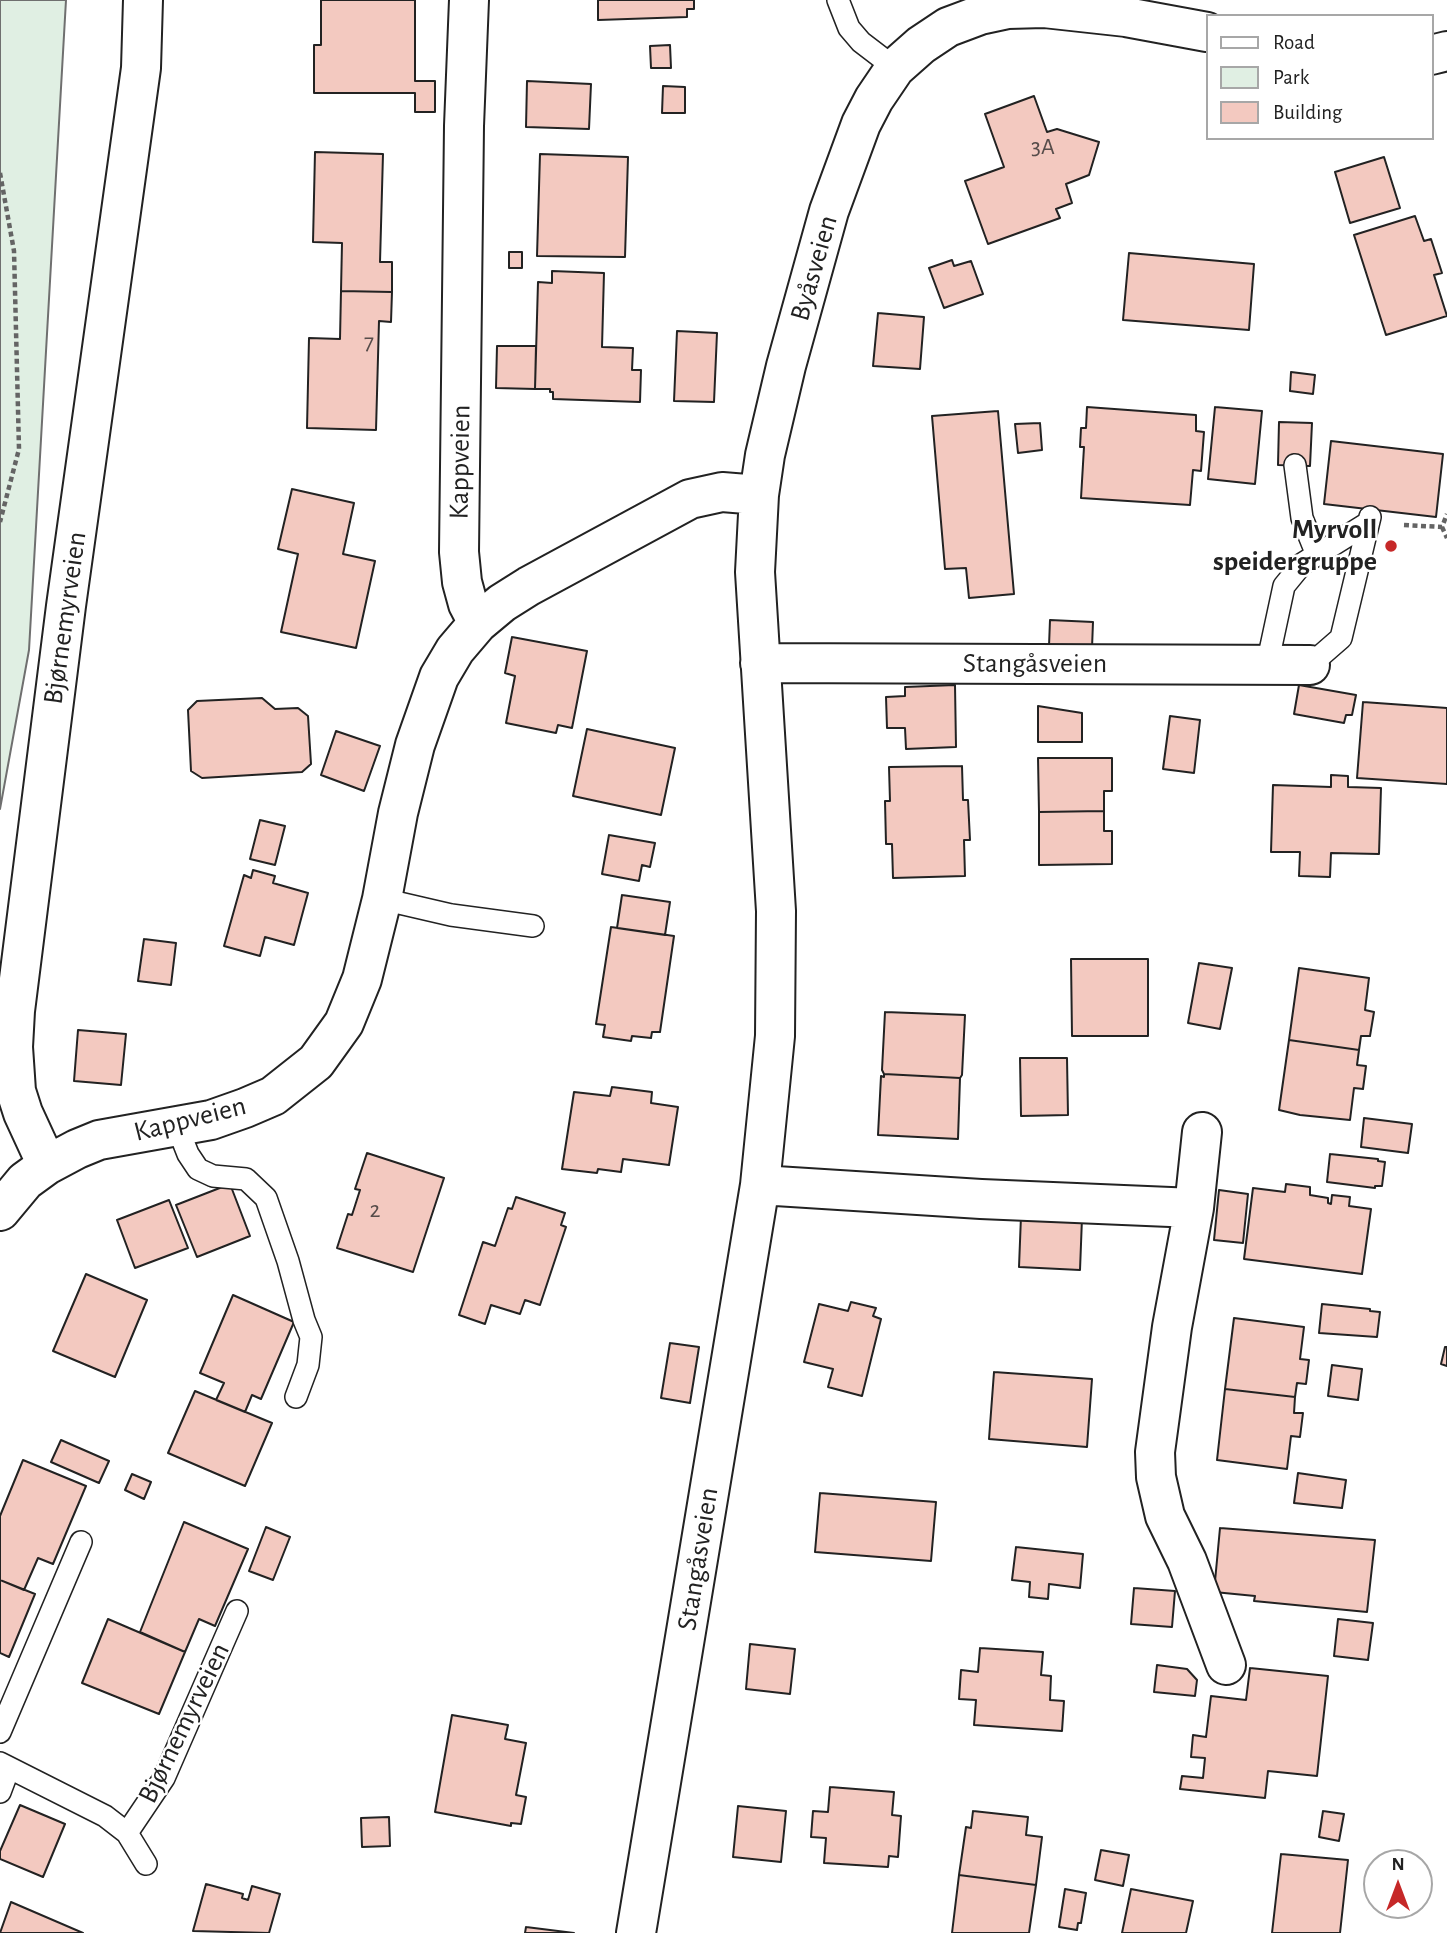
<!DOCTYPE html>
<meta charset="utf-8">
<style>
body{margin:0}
#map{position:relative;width:1447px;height:1933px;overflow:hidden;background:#fff;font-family:"Alegreya Sans",sans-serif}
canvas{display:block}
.legend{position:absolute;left:1206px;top:14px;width:228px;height:126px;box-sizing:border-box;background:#fff;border:2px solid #a7a7a7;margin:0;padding:9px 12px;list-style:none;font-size:21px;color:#222}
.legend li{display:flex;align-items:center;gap:14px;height:35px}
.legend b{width:35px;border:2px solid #a7a7a7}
.north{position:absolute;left:1363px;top:1849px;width:70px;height:70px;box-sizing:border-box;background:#fff;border:2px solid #a7a7a7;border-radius:50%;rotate:0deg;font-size:19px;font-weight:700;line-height:28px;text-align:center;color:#222}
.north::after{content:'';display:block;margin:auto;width:24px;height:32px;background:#c62828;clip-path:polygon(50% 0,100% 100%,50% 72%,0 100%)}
</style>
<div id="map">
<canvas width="1447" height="1933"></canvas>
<ul class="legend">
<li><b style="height:9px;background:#fff"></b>Road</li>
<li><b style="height:19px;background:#e0efe3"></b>Park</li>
<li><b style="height:19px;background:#f3c9c0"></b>Building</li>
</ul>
<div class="north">N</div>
</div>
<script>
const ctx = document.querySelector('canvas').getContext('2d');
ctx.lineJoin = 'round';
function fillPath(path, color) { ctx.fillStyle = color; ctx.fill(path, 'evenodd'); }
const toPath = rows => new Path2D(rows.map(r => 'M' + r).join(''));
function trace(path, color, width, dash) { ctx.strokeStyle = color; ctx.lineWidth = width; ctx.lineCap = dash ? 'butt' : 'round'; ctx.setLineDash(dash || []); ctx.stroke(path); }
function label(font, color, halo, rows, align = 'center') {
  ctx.font = font + ' "Alegreya Sans",sans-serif'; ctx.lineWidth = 5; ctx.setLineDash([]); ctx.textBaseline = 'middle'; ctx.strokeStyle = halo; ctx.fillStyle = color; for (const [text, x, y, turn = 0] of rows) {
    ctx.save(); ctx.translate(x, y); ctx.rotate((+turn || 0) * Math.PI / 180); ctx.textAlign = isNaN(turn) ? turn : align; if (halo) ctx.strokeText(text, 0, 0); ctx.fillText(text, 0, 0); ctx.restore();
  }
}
const green = toPath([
 [0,0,66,0,29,650,0,809,0,0]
]);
fillPath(green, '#e0efe3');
trace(green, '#6f6f6f', 2);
const building = toPath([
 [321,0,415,0,415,81,435,81,435,112,415,112,415,93,314,93,314,45,321,45,321,0],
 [598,0,694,0,694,9,687,9,687,17,598,20,598,0],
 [670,45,671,68,651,68,650,46,670,45],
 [527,81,591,84,589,129,526,127,527,81],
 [663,86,685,87,685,113,662,113,663,86],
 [1034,96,1047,132,1057,129,1099,142,1089,175,1066,184,1072,203,1056,209,1060,218,988,244,965,181,1004,167,985,114,1034,96],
 [315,152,383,154,380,262,392,262,392,292,341,291,342,243,313,242,315,152],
 [540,154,628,157,625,257,537,256,540,154],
 [1384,157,1400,208,1350,223,1335,172,1384,157],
 [1415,216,1424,241,1431,239,1442,273,1434,275,1447,316,1386,335,1354,235,1415,216],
 [509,252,522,252,522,268,509,268,509,252],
 [1129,253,1254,264,1249,330,1123,320,1129,253],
 [952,260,954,266,971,261,983,294,944,308,929,268,952,260],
 [552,271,604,273,602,347,633,348,632,370,641,370,640,402,553,399,553,392,550,392,550,389,535,389,538,282,552,283,552,271],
 [341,291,392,292,391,322,379,321,376,430,307,428,309,338,340,339,341,291],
 [878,313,924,317,920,369,873,366,878,313],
 [677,331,717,333,714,402,674,401,677,331],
 [497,346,536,346,535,389,496,388,497,346],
 [1291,372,1315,375,1313,394,1290,391,1291,372],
 [1087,407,1196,415,1196,431,1204,432,1201,471,1193,470,1190,505,1081,498,1084,447,1080,447,1081,428,1086,428,1087,407],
 [1215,407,1262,411,1255,484,1208,479,1215,407],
 [998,411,1014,594,969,598,966,568,945,569,932,416,998,411],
 [1279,422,1312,423,1310,466,1278,465,1279,422],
 [1040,423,1042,450,1018,453,1015,424,1040,423],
 [1331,441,1443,454,1436,517,1324,504,1331,441],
 [292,489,354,503,343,554,375,561,356,648,281,632,298,554,278,549,292,489],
 [1050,620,1093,622,1092,648,1049,646,1050,620],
 [512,637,587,651,572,728,558,725,556,733,506,723,515,676,505,673,512,637],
 [955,685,956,747,906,749,905,728,887,728,886,697,905,696,905,687,955,685],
 [1299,685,1356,695,1352,715,1346,715,1344,723,1294,714,1299,685],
 [262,698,275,709,298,708,308,716,311,764,302,772,202,778,191,771,188,710,197,701,262,698],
 [1363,702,1447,708,1447,784,1357,778,1363,702],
 [1038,706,1082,713,1082,742,1038,742,1038,706],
 [1170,716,1200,720,1194,773,1163,769,1170,716],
 [587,729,675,748,661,815,573,796,587,729],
 [336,731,380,746,364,791,321,775,336,731],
 [1038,758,1112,758,1112,791,1104,791,1104,811,1039,812,1038,758],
 [962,766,963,800,968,800,970,840,964,840,965,876,893,878,892,844,886,844,885,801,890,801,889,767,962,766],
 [1331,775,1348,776,1348,787,1381,788,1379,854,1331,853,1330,877,1299,876,1300,852,1271,852,1273,785,1331,787,1331,775],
 [1104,811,1104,831,1112,831,1112,864,1039,865,1039,812,1104,811],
 [260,820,285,826,275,865,250,859,260,820],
 [609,835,655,843,650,867,642,865,639,881,602,874,609,835],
 [253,870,275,876,273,883,308,893,294,945,265,937,260,956,224,946,244,875,251,878,253,870],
 [622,895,670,902,665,935,617,928,622,895],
 [611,927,674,936,660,1032,652,1032,651,1038,632,1036,631,1041,603,1037,605,1025,596,1024,611,927],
 [144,939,176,943,171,985,138,981,144,939],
 [1071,959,1148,959,1148,1036,1072,1036,1071,959],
 [1199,963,1232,968,1220,1029,1188,1023,1199,963],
 [1299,968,1369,978,1365,1010,1374,1012,1370,1036,1361,1036,1359,1050,1289,1040,1299,968],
 [885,1012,965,1015,962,1075,960,1078,884,1074,882,1070,885,1012],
 [78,1030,126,1034,121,1085,74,1081,78,1030],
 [1289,1040,1359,1050,1357,1065,1366,1066,1363,1089,1354,1088,1350,1120,1300,1115,1279,1110,1289,1040],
 [1020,1058,1067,1058,1068,1115,1021,1116,1020,1058],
 [884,1074,960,1078,958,1139,878,1135,881,1076,884,1077,884,1074],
 [612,1087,652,1092,651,1103,678,1107,669,1165,623,1159,621,1172,598,1169,597,1173,562,1169,574,1092,610,1096,612,1087],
 [1364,1118,1412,1124,1408,1153,1361,1147,1364,1118],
 [367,1153,444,1178,413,1272,337,1248,348,1214,352,1215,360,1190,355,1189,367,1153],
 [1330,1154,1378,1159,1378,1161,1385,1162,1382,1186,1375,1186,1375,1188,1327,1182,1330,1154],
 [230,1184,250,1236,197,1257,176,1205,230,1184],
 [1286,1184,1310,1187,1310,1195,1328,1198,1328,1203,1331,1204,1332,1195,1350,1197,1349,1206,1371,1209,1362,1274,1244,1259,1253,1188,1285,1192,1286,1184],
 [1219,1190,1248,1194,1243,1243,1214,1240,1219,1190],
 [516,1197,565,1213,561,1225,566,1227,540,1305,525,1300,520,1314,491,1305,485,1324,459,1315,483,1242,495,1246,508,1208,512,1209,516,1197],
 [169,1200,188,1248,135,1268,117,1220,169,1200],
 [1021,1216,1082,1218,1080,1270,1019,1267,1021,1216],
 [86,1274,147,1300,115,1377,53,1351,86,1274],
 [233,1295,294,1322,261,1399,252,1395,245,1412,216,1400,224,1383,200,1373,233,1295],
 [851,1302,876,1308,873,1316,881,1319,862,1396,828,1387,833,1369,804,1362,819,1304,848,1311,851,1302],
 [1322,1304,1370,1309,1370,1311,1380,1312,1377,1337,1319,1333,1322,1304],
 [1234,1318,1304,1327,1300,1359,1309,1360,1306,1384,1297,1383,1295,1397,1225,1389,1234,1318],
 [670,1343,699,1347,690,1403,661,1398,670,1343],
 [1445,1347,1447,1347,1447,1366,1441,1364,1445,1347],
 [1332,1365,1362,1369,1358,1400,1328,1396,1332,1365],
 [994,1372,1092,1379,1087,1447,989,1439,994,1372],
 [1225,1389,1295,1397,1294,1413,1303,1413,1300,1437,1291,1436,1287,1469,1217,1460,1225,1389],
 [195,1391,272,1423,245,1486,168,1453,195,1391],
 [61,1440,109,1461,99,1483,51,1462,61,1440],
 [23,1460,86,1486,53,1564,38,1558,24,1590,0,1580,0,1516,23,1460],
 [1298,1473,1346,1480,1342,1508,1294,1503,1298,1473],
 [132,1474,151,1482,144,1499,125,1490,132,1474],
 [820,1493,936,1502,931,1561,815,1552,820,1493],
 [184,1522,248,1549,215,1626,199,1619,185,1652,140,1632,184,1522],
 [266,1527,290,1537,273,1580,249,1571,266,1527],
 [1220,1528,1375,1540,1367,1612,1254,1601,1255,1596,1214,1592,1220,1528],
 [1016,1547,1083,1554,1080,1588,1049,1584,1048,1599,1029,1597,1030,1582,1012,1580,1016,1547],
 [0,1580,35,1594,9,1657,0,1653,0,1580],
 [1134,1588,1175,1591,1172,1627,1131,1624,1134,1588],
 [108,1619,185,1652,159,1714,82,1683,108,1619],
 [1338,1619,1373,1623,1368,1660,1334,1656,1338,1619],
 [750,1644,795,1649,790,1694,746,1689,750,1644],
 [980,1648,1043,1652,1041,1675,1051,1676,1050,1700,1064,1701,1062,1731,974,1725,976,1700,959,1699,961,1670,978,1672,980,1648],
 [1157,1665,1187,1669,1197,1680,1195,1696,1154,1692,1157,1665],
 [1250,1668,1328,1676,1317,1776,1268,1771,1265,1798,1180,1789,1182,1776,1203,1778,1205,1758,1191,1757,1193,1735,1206,1737,1211,1696,1246,1700,1250,1668],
 [452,1715,508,1725,505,1739,526,1743,516,1795,526,1797,521,1824,511,1823,511,1826,435,1812,452,1715],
 [830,1787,894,1792,892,1815,901,1816,898,1857,889,1856,888,1867,824,1863,826,1838,811,1837,813,1811,828,1812,830,1787],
 [20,1805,65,1824,43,1877,0,1859,0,1851,20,1805],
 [738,1806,786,1811,781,1862,733,1857,738,1806],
 [973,1811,1028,1817,1026,1835,1042,1837,1036,1885,959,1875,966,1827,971,1828,973,1811],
 [1323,1811,1344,1814,1339,1841,1319,1837,1323,1811],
 [389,1817,390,1846,362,1847,361,1818,389,1817],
 [1101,1850,1129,1855,1123,1886,1095,1880,1101,1850],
 [1281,1854,1348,1860,1340,1933,1272,1933,1281,1854],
 [959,1875,1036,1885,1029,1933,952,1933,959,1875],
 [206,1884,243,1894,242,1898,248,1900,252,1886,280,1894,269,1933,193,1931,206,1884],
 [1065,1889,1086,1893,1081,1923,1078,1923,1077,1930,1059,1927,1065,1889],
 [1131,1889,1193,1901,1186,1933,1122,1933,1131,1889],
 [11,1902,83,1933,0,1933,11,1902],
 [526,1927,574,1933,525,1933,526,1927]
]);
fillPath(building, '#f3c9c0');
trace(building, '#222', 2);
const service = toPath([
 [838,0,849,28,861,42,895,68],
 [1295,465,1302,518,1317,555],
 [1267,665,1284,586,1302,564,1368,523],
 [1310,665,1341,638,1370,517],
 [382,899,451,915,533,926],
 [177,1126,188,1154,198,1169,213,1176,246,1179,266,1198,288,1261,304,1320,311,1337,308,1365,296,1397],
 [0,1732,81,1542],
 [0,1763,105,1816,127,1833,146,1864],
 [0,1792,9,1768],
 [127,1833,164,1778,237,1611]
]);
const minor = toPath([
 [469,0,464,126,459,552,462,582,468,604,478,623],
 [1431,55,1447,51],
 [760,663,1310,665],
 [47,1165,23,1113,16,1091,13,1047,15,1011,66,606,141,68,143,0],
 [760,1185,981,1199,1194,1208,1202,1132],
 [1194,1208,1172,1327,1155,1452,1156,1477,1165,1516,1187,1561,1226,1665],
 [0,1211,25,1181,47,1165,77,1149,99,1140,211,1120,245,1108,273,1096,316,1062,344,1023,362,979,382,899,398,813,415,745,439,677,455,650,478,623,502,603,529,586,690,499,722,492,759,495],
 [636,1933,760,1185,775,1036,776,911,755,572,759,495,765,455,786,366,829,211,861,124,874,99,895,68,921,45,948,27,980,15,1008,9,1044,8,1126,17,1207,32]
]);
trace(service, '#222', 24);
trace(minor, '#222', 42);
trace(toPath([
 [0,173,14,251,19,449,0,522],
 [1404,525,1442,527,1447,514],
 [1442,527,1447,538]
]), '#646464', 4.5, [5, 3.5]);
trace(service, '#fff', 21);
trace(minor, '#fff', 38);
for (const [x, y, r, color] of [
 [1391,546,7,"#c62828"]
]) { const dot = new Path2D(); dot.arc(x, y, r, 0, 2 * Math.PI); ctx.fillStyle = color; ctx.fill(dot); trace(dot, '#fff', 2.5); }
label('24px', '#564c4a', null, [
 ["3A",1043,147],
 ["7",369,342],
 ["2",375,1210]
]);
label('28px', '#222', '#fff', [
 ["Byåsveien",814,268,-74],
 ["Kappveien",460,462,-89],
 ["Bjørnemyrveien",65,618,-82],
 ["Stangåsveien",1035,664],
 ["Kappveien",190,1119,-14],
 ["Stangåsveien",698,1559,-81],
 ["Bjørnemyrveien",184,1723,-64]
]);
label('bold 28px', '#222', '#fff', [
 ["Myrvoll",1377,530],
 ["speidergruppe",1377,562]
], 'right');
</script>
